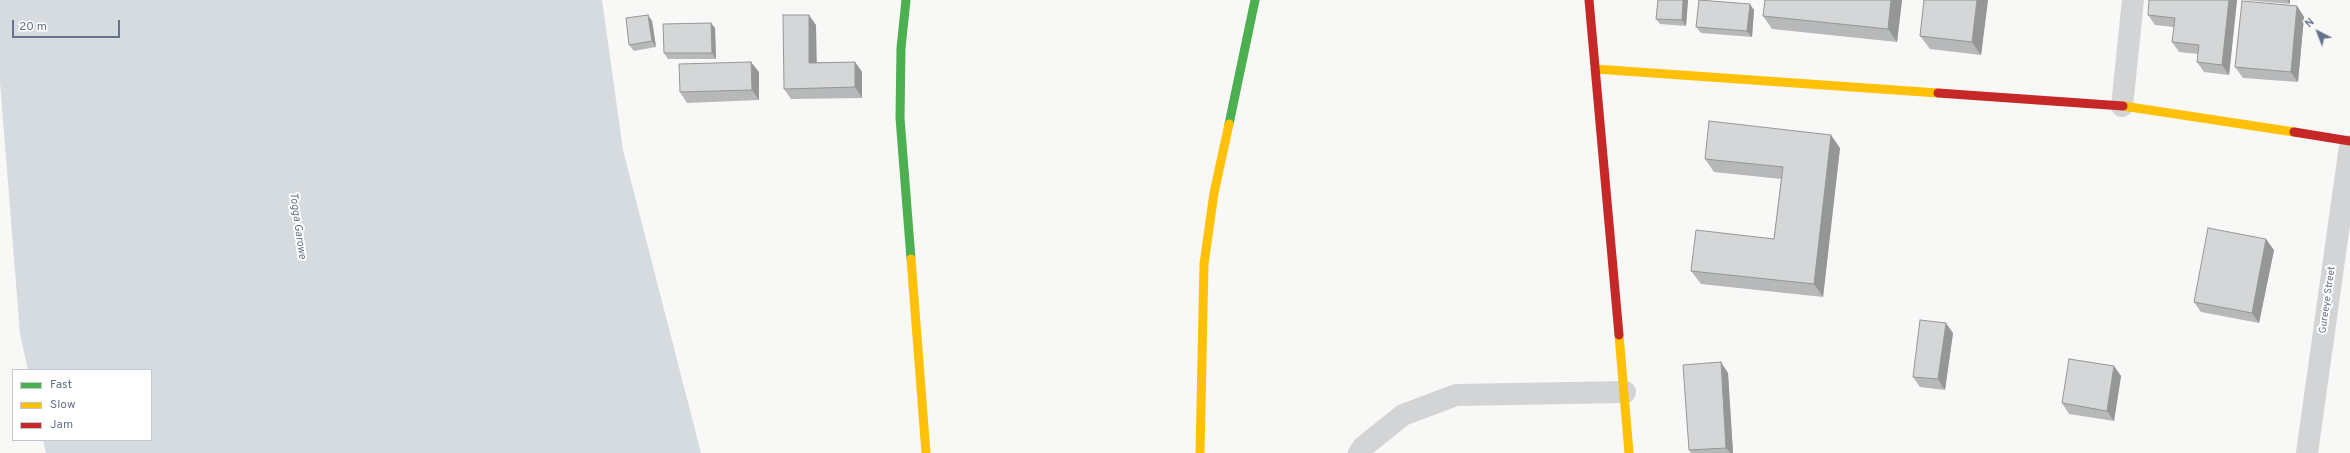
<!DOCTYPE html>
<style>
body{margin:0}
#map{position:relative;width:2350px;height:453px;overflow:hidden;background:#f8f8f7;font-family:Overpass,sans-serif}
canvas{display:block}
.legend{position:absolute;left:12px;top:369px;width:140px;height:72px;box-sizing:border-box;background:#fff;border:1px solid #c1c7d0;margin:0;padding:5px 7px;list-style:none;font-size:12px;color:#65748a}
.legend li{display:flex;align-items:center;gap:8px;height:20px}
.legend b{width:20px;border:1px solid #c1c7d0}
.north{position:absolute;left:2298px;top:12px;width:40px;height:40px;-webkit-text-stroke:3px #fff;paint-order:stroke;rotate:318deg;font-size:11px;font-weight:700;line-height:16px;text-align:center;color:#65748a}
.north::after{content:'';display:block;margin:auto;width:14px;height:18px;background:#65748a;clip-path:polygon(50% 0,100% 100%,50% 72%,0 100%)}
.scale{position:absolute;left:12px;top:20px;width:108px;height:18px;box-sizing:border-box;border:2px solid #65748a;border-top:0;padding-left:5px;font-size:12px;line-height:14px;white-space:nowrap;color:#65748a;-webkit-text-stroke:3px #fff;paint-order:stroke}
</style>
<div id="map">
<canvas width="2350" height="453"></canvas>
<ul class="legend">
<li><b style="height:5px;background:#4caf50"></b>Fast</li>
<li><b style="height:5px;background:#ffc107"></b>Slow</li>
<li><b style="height:5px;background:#c62828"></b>Jam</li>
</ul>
<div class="north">N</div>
<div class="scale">20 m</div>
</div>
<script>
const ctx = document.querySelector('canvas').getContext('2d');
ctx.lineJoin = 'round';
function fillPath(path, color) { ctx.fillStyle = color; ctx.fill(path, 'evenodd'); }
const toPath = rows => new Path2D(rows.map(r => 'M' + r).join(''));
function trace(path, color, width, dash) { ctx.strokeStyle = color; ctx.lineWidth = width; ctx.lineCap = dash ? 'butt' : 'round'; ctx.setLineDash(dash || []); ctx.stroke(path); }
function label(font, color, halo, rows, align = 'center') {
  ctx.font = font + ' Overpass,sans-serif'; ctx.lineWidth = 4; ctx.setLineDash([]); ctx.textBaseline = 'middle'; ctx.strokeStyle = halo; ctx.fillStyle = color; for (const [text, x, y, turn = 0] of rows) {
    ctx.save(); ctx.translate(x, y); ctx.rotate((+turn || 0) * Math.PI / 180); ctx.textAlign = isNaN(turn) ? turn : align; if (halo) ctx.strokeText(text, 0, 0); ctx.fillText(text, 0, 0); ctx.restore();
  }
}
fillPath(toPath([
 [0,0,602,0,623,150,701,453,46,453,43,440,151,440,151,370,28,370,20,334,0,82]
]), '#d5dbdf');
trace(toPath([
 [2122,106,2133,0],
 [1359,453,1363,447,1403,415,1456,395,1625,392],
 [2307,453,2350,146]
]), '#d3d4d5', 22);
trace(toPath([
 [906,0,901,48,900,118,911,259],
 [1229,124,1255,0]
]), '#4caf50', 9);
trace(toPath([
 [1595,69,1938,93],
 [2123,106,2294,132],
 [911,259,926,453],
 [1619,335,1629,453],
 [1200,453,1204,264,1214,193,1229,124]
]), '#ffc107', 9);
trace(toPath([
 [1589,0,1619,335],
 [1938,93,2123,106],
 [2294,132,2350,141]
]), '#c62828', 9);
fillPath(toPath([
 [1688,0,1686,26,1660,24,1656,19],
 [1765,0,1902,0,1897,42,1772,29,1763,16],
 [1988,0,1981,55,1930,49,1920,36],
 [2237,0,2229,75,2204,72,2197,62,2198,54,2179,52,2172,42,2174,27,2155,25,2148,15],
 [2244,0,2290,0,2290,4],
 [2297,6,2304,17,2298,82,2243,78,2235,67],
 [1754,10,1752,37,1701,33,1696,27],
 [648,15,652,21,656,47,634,51,629,45],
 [816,25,816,62,855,62,862,72,862,98,791,99,784,89],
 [715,28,716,59,668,59,664,53],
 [759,72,759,100,687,103,680,92],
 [1840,148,1823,297,1701,284,1691,271,1774,239,1781,179,1714,172,1705,159],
 [2274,250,2259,323,2201,312,2194,302],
 [1953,333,1945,390,1920,387,1913,377],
 [2114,366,2121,376,2114,421,2069,414,2062,403],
 [1728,373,1733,453,1691,453,1689,450]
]), '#b7b8b9');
fillPath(toPath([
 [1683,0,1688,0,1686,26,1682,20],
 [1891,0,1902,0,1897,42,1888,29],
 [1977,0,1988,0,1981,55,1972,42],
 [2229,0,2237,0,2229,75,2222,65],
 [2287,0,2290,0,2290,4],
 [1750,4,1754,10,1752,37,1747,31],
 [2297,6,2304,17,2298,82,2291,72],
 [648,15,652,21,656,47,652,41],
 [809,15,816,25,817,73,809,63],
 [711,23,715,28,716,59,712,53],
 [751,62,759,72,759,100,752,90],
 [855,62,862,72,862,98,855,87],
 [1831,135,1840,148,1823,297,1814,284],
 [2266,239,2274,250,2259,323,2252,313],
 [1946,323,1953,333,1945,390,1938,379],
 [1721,362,1728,373,1733,453,1730,453,1726,448],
 [2114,366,2121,376,2114,421,2107,411]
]), '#959696');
const building = toPath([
 [1658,0,1683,0,1682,20,1656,19,1658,0],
 [1699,0,1750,4,1747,31,1696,27,1699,0],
 [1765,0,1891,0,1888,29,1763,16,1765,0],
 [1924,0,1977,0,1972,42,1920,36,1924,0],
 [2149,0,2229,0,2222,65,2197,62,2199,45,2172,42,2175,18,2148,15,2149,0],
 [2242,1,2297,6,2291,72,2235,67,2242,1],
 [648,15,652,41,629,45,626,18,648,15],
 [783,15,809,15,809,63,855,62,855,87,784,89,783,15],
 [711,23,712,53,664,53,663,24,711,23],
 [751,62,752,90,680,92,679,64,751,62],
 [1709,121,1831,135,1814,284,1691,271,1696,230,1774,239,1783,167,1705,159,1709,121],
 [2208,228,2266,239,2252,313,2194,302,2208,228],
 [1920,320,1946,323,1938,379,1913,377,1920,320],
 [2069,359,2114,366,2107,411,2062,403,2069,359],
 [1721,362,1726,448,1689,450,1683,365,1721,362]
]);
fillPath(building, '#d5d6d7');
trace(building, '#959696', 1);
label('10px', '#65748a', '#fff', [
 ["Gureeye Street",2328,300,-82]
]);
label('italic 11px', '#607685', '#fff', [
 ["Togga Garowe",297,226,82]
]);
</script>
